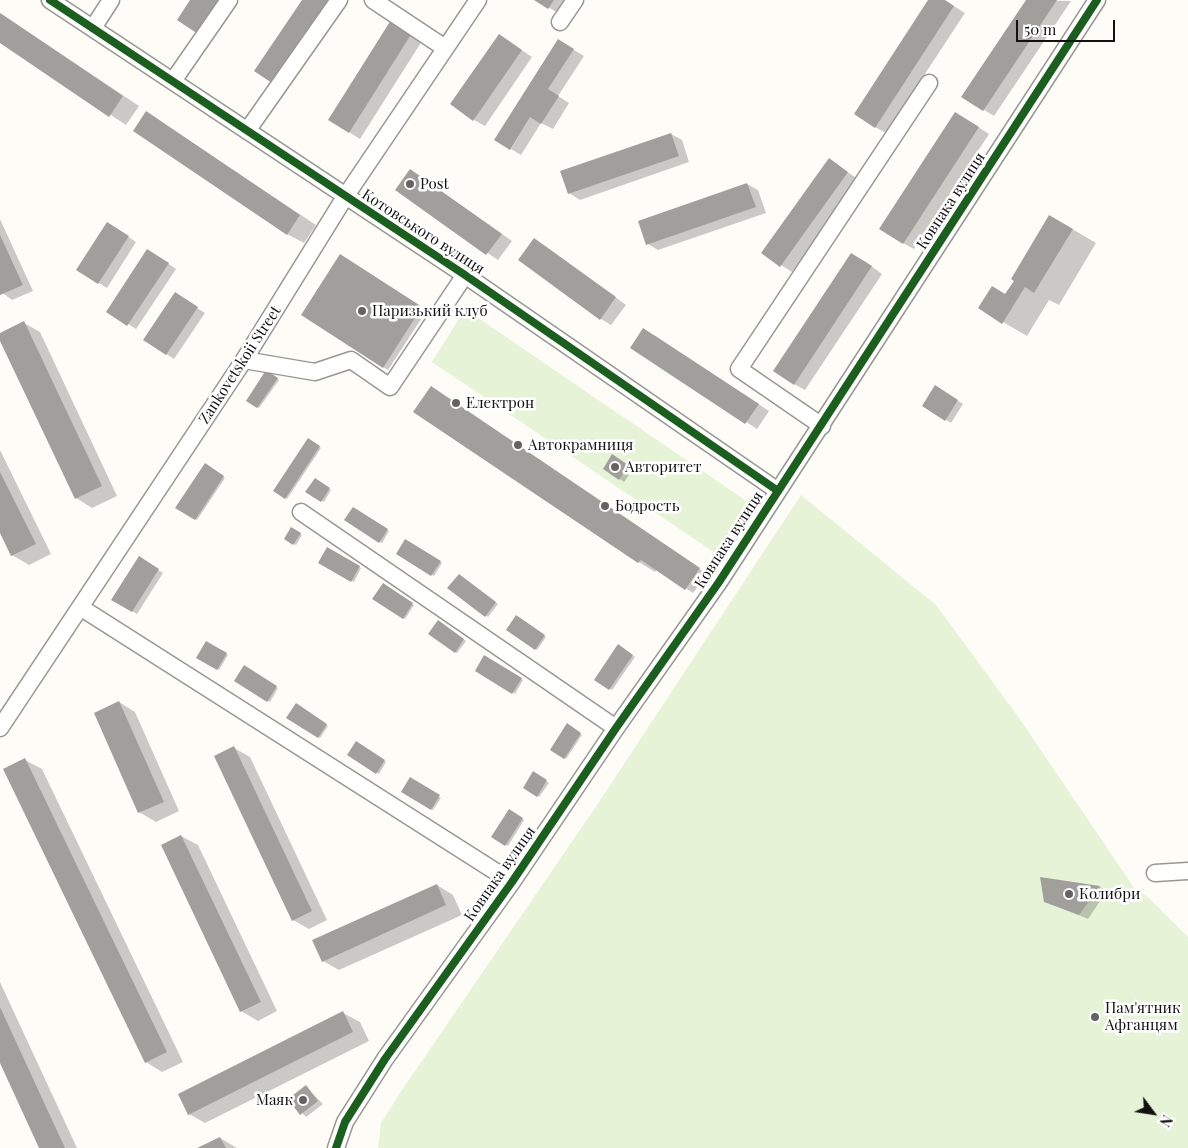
<!DOCTYPE html>
<meta charset="utf-8">
<style>
body{margin:0}
#map{position:relative;width:1188px;height:1148px;overflow:hidden;background:#fdfcf7;font-family:"Playfair Display",serif}
canvas{display:block}
.north{position:absolute;left:1128px;top:1088px;width:50px;height:50px;-webkit-text-stroke:4px #fff;paint-order:stroke;rotate:121deg;font-size:14px;font-weight:700;line-height:20px;text-align:center;color:#111}
.north::after{content:'';display:block;margin:auto;width:18px;height:22px;background:#111;clip-path:polygon(50% 0,100% 100%,50% 72%,0 100%)}
.scale{position:absolute;left:1016px;top:20px;width:99px;height:22px;box-sizing:border-box;border:2px solid #111;border-top:0;padding-left:6px;font-size:15px;line-height:18px;white-space:nowrap;color:#111;-webkit-text-stroke:4px #fff;paint-order:stroke}
</style>
<div id="map">
<canvas width="1188" height="1148"></canvas>
<div class="north">N</div>
<div class="scale">50 m</div>
</div>
<script>
const ctx = document.querySelector('canvas').getContext('2d');
ctx.lineJoin = 'round';
function fillPath(path, color) { ctx.fillStyle = color; ctx.fill(path, 'evenodd'); }
const toPath = rows => new Path2D(rows.map(r => 'M' + r).join(''));
function trace(path, color, width, dash) { ctx.strokeStyle = color; ctx.lineWidth = width; ctx.lineCap = dash ? 'butt' : 'round'; ctx.setLineDash(dash || []); ctx.stroke(path); }
function label(font, color, halo, rows, align = 'center') {
  ctx.font = font + ' "Playfair Display",serif'; ctx.lineWidth = 5; ctx.setLineDash([]); ctx.textBaseline = 'middle'; ctx.strokeStyle = halo; ctx.fillStyle = color; for (const [text, x, y, turn = 0] of rows) {
    ctx.save(); ctx.translate(x, y); ctx.rotate((+turn || 0) * Math.PI / 180); ctx.textAlign = isNaN(turn) ? turn : align; if (halo) ctx.strokeText(text, 0, 0); ctx.fillText(text, 0, 0); ctx.restore();
  }
}
fillPath(toPath([
 [465,309,745,500,747,512,718,555,432,362],
 [801,495,936,605,1017,715,1135,889,1149,898,1188,937,1188,1148,378,1148,381,1123,400,1093,597,805]
]), '#e7f3d7');
fillPath(toPath([
 [536,0,569,0,560,14],
 [930,0,944,0,965,13,886,133,875,127],
 [1027,0,1071,1,994,116,963,97],
 [0,13,139,106,126,125,0,42],
 [402,28,422,41,360,139,349,132],
 [499,35,532,57,485,126,474,120],
 [569,47,584,56,558,96,569,103,553,129,541,123,521,155,511,149],
 [147,113,316,225,304,243,287,234],
 [966,119,989,134,914,249,903,243],
 [671,134,682,140,689,162,580,200,569,193],
 [829,160,858,179,792,272,762,253],
 [411,170,512,241,498,260,397,190],
 [747,184,758,190,766,213,658,250,648,244],
 [1050,216,1096,243,1059,305,1049,300,1027,336,979,308,1006,295],
 [0,219,33,291,12,300,0,291],
 [115,228,136,242,107,288,78,270],
 [545,246,626,305,611,325,601,319],
 [156,255,176,269,136,329,108,311],
 [346,258,427,310,388,370,383,367],
 [863,260,882,274,805,390,794,384],
 [183,299,205,313,174,359,145,340],
 [24,323,40,332,117,496,92,508,76,498,0,338,0,334],
 [654,335,769,411,757,429,631,347],
 [267,372,279,380,259,408,247,400],
 [431,387,707,574,693,593,657,569,655,572,639,562],
 [936,387,963,404,951,423,924,406],
 [309,440,321,448,287,499,275,491],
 [0,450,51,554,29,565,12,555,0,530],
 [617,459,633,469,624,482,620,479],
 [205,465,225,478,197,520,177,507],
 [315,480,331,490,324,502,307,491],
 [353,508,389,531,382,543,346,520],
 [292,529,302,535,296,545,285,539],
 [406,540,442,563,434,576,398,553],
 [328,549,361,568,354,582,320,562],
 [139,558,163,573,137,614,113,599],
 [459,575,498,604,488,617,449,588],
 [383,585,414,605,405,619,374,598],
 [517,617,546,637,537,650,508,630],
 [438,622,466,641,457,653,429,633],
 [207,643,228,655,219,670,198,658],
 [618,646,635,657,612,690,596,680],
 [485,657,523,680,515,694,476,670],
 [244,667,278,688,270,702,235,681],
 [119,702,135,712,179,811,156,822,139,812],
 [296,705,328,726,320,738,287,717],
 [567,725,582,735,566,759,551,750],
 [356,743,386,762,379,774,348,754],
 [234,748,250,757,327,920,309,929,293,920],
 [25,760,42,769,183,1062,162,1072,146,1062],
 [534,773,549,783,539,797,525,787],
 [410,779,441,798,433,810,403,791],
 [509,811,524,820,508,846,493,837],
 [181,836,198,845,277,1011,258,1021,241,1011],
 [1042,878,1100,887,1107,891,1088,919,1045,901],
 [437,885,453,895,462,915,339,970,323,961],
 [0,982,77,1148,41,1148,0,1060],
 [343,1013,360,1022,369,1041,205,1123,189,1114],
 [306,1087,323,1104,306,1117,290,1100],
 [220,1138,237,1148,200,1148]
]), '#0003');
fillPath(toPath([
 [190,0,220,0,198,34,177,20],
 [302,0,332,0,275,85,254,71],
 [534,0,554,0,548,9],
 [928,0,945,0,954,6,875,128,854,114],
 [1026,0,1057,0,983,111,961,97],
 [0,13,123,96,109,117,0,43],
 [391,20,412,33,349,133,328,120],
 [499,34,522,50,473,121,450,104],
 [558,39,574,49,548,89,559,96,541,124,530,117,510,150,494,140],
 [146,111,300,215,287,235,133,131],
 [955,112,979,127,903,244,879,229],
 [671,133,679,156,568,194,560,171],
 [829,158,848,172,780,267,761,253],
 [410,169,502,234,486,255,395,190],
 [747,183,756,207,646,245,638,221],
 [1049,215,1073,229,1034,293,1025,287,1002,324,978,308,992,286,1005,294,1014,281,1011,279],
 [107,222,129,236,98,284,76,270],
 [0,235,23,285,0,295],
 [534,238,616,297,600,320,518,260],
 [147,249,169,263,127,326,106,312],
 [851,253,872,266,794,385,773,371],
 [340,254,422,307,383,368,301,315],
 [175,292,198,307,166,355,143,340],
 [24,321,102,486,75,499,0,341,0,333],
 [643,328,759,404,745,424,630,348],
 [266,370,278,378,257,408,246,401],
 [935,385,958,400,945,421,922,406],
 [431,386,700,568,685,590,641,560,638,563,413,412],
 [308,438,320,446,285,499,273,491],
 [612,454,628,465,619,480,603,469],
 [205,463,224,476,195,520,175,508],
 [0,472,36,544,11,556,0,533],
 [315,478,330,488,321,502,305,492],
 [353,507,388,529,379,543,344,520],
 [291,527,301,533,293,545,284,539],
 [405,539,441,561,431,576,396,554],
 [327,547,360,566,351,582,318,563],
 [139,556,159,569,132,612,111,600],
 [459,574,496,602,485,617,447,588],
 [383,583,413,603,403,619,372,599],
 [516,615,545,635,535,650,506,630],
 [438,620,464,639,455,653,428,634],
 [206,641,227,653,217,670,196,658],
 [618,644,633,655,609,690,594,680],
 [484,655,522,678,512,694,475,671],
 [244,665,277,686,267,702,234,681],
 [119,701,164,802,138,813,94,713],
 [296,703,327,724,318,738,286,718],
 [567,723,581,733,564,759,550,750],
 [356,741,385,760,376,774,347,755],
 [234,746,312,911,292,921,214,756],
 [25,758,167,1052,145,1063,3,769],
 [533,771,547,780,537,797,523,788],
 [410,777,440,795,431,810,401,792],
 [509,809,523,818,505,846,491,837],
 [181,835,261,1002,240,1012,161,845],
 [1040,877,1100,886,1079,915,1044,902],
 [437,884,446,905,322,962,312,940],
 [0,1007,65,1148,39,1148,0,1063],
 [343,1011,353,1032,188,1115,178,1094],
 [306,1085,318,1101,300,1115,288,1099],
 [220,1137,226,1148,197,1148]
]), '#a19f9c');
const minor = toPath([
 [50,0,465,275,778,491],
 [373,0,445,48],
 [560,22,575,0],
 [93,28,111,0],
 [173,81,229,0],
 [247,131,339,0],
 [244,360,315,372,351,360,390,387,465,275],
 [822,426,739,369,929,83],
 [301,512,616,728],
 [80,607,512,882],
 [0,728,244,360,345,197,478,0],
 [1155,873,1188,871],
 [336,1148,345,1122,385,1059,512,882,616,728,719,582,1097,0]
]);
trace(minor, '#979795', 19);
trace(minor, '#fffffe', 16);
trace(toPath([
 [50,0,465,275,778,491],
 [336,1148,345,1122,385,1059,512,882,616,728,719,582,1097,0]
]), '#1b5e20', 8);
for (const [x, y, r, color] of [
 [410,184,5,"#646362"],
 [362,311,5,"#646362"],
 [456,403,5,"#646362"],
 [518,445,5,"#646362"],
 [615,467,5,"#646362"],
 [605,506,5,"#646362"],
 [1069,894,5,"#646362"],
 [1095,1017,5,"#646362"],
 [303,1100,5,"#646362"]
]) { const dot = new Path2D(); dot.arc(x, y, r, 0, 2 * Math.PI); ctx.fillStyle = color; ctx.fill(dot); trace(dot, '#fff', 2); }
label('15px', '#111', '#fff', [
 ["Post",420,184],
 ["Паризький клуб",372,311],
 ["Електрон",466,403],
 ["Автокрамниця",528,445],
 ["Авторитет",625,467],
 ["Бодрость",615,506],
 ["Колибри",1079,894],
 ["Пам'ятник",1105,1008],
 ["Афганцям",1105,1025],
 ["Маяк",293,1100,"right"]
], 'left');
label('15px', '#111', '#fff', [
 ["Ковпака вулиця",951,201,-57],
 ["Котовського вулиця",423,232,33],
 ["Zankovetskoii Street",240,365,-57],
 ["Ковпака вулиця",729,540,-57],
 ["Ковпака вулиця",500,874,-55]
]);
</script>
